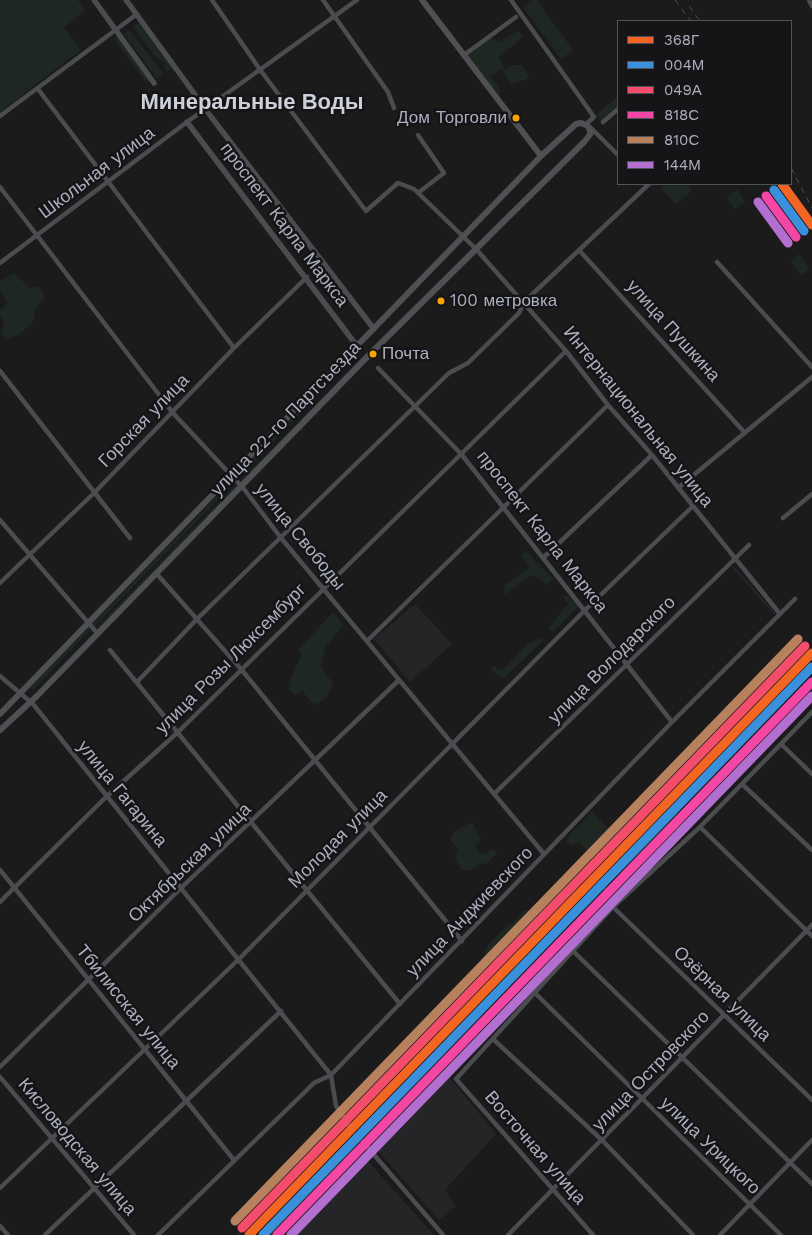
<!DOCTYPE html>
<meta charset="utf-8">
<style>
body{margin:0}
#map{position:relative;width:812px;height:1235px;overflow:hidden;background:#1b1b1c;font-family:"Work Sans",sans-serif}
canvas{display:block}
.legend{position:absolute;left:617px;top:20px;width:175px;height:165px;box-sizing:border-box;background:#151518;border:1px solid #51535a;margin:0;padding:6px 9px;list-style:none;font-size:15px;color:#acafbd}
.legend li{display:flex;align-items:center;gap:10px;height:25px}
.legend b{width:25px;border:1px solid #51535a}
</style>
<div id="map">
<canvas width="812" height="1235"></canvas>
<ul class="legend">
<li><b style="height:6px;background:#f26522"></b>368Г</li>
<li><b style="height:6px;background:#3a90db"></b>004М</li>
<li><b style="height:6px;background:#f44d6c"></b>049А</li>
<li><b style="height:6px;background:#f346a5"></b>818С</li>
<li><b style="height:6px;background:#b6815c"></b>810С</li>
<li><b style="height:6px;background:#b36fd0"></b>144М</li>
</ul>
</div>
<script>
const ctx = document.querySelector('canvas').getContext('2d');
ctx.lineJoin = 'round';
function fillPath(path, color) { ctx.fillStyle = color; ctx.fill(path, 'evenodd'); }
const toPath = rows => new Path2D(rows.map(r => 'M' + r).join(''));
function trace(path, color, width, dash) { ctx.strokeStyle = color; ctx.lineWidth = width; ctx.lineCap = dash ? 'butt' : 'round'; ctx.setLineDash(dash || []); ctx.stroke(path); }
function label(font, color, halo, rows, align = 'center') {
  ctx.font = font + ' "Work Sans",sans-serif'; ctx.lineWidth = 5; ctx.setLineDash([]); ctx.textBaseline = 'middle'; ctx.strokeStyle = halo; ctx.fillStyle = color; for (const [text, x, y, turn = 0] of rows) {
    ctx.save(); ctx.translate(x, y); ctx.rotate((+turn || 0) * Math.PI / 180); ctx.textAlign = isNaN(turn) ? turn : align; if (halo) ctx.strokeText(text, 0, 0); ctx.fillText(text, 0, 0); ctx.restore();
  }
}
fillPath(toPath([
 [415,604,452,644,410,682,374,639],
 [675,812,686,823,654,856,626,874,620,866],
 [469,1029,485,1042,450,1078,496,1134,445,1190,456,1206,439,1220,364,1135],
 [349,1150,359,1151,434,1235,268,1235]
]), '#252528');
fillPath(toPath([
 [0,0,78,0,85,11,64,27,81,50,0,112],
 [532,0,537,0,573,50,561,59,523,7],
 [139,22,174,67,167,72,164,68,165,62,156,58,133,27],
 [129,30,164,74,157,79,124,34],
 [519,30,523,37,498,58,505,69,512,65,522,65,530,78,512,84,501,69,491,76,501,91,498,96,465,55,489,37,499,42],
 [118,35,151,81,150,82,146,82,114,39],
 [618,96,618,105,601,120,596,115],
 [666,184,687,184,692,191,676,204,661,188],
 [737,189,745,202,735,209,726,198],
 [799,254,810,269,801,275,790,261],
 [14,273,30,288,39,286,45,298,35,310,33,322,20,334,7,340,1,334,4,322,0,316,0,310,8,303,0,290,0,281],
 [353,355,355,357,239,478,240,471],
 [358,364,244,481,241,480,354,366],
 [230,483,234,483,94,627,92,625],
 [236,485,237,487,98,629,96,628],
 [525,550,553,579,546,585,539,578,530,575,505,595,504,585,530,567,521,555],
 [566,595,579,606,553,632,548,628,568,604,564,598],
 [333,612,344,625,326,646,321,666,333,684,326,699,314,705,302,691,295,695,289,689,292,676,301,656,298,650],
 [89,627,91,629,34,689,29,689],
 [544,637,541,643,503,679,492,670,493,666,502,670,528,643],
 [592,812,613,833,608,843,591,856,579,842,572,845,567,841,570,834],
 [472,822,481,839,475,847,482,854,493,849,498,852,487,864,482,863,471,870,461,870,455,858,458,849,450,840,455,831],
 [560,883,567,891,491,969,488,965,490,962,485,953,487,946,507,926,514,922,523,911,539,909,546,903,547,894],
 [545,953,553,953,553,958,543,980,530,990,527,986]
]), '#1e2721');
trace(toPath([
 [733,567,775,614],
 [350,1119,440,1029,602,858,805,647],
 [238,1235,343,1127]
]), '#2d343f', 1);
trace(toPath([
 [212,0,261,71,366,211,398,183,414,189,476,249,566,351,608,405,652,455,780,614],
 [323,0,388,92,394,108],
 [511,0,594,117,586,124],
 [809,0,812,6],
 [464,55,516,17],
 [38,89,234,348],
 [0,116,137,14],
 [603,122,618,109],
 [591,128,618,155],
 [418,135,444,173,418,193],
 [0,187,173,413,244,489,281,538,544,854],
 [579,250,745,433],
 [717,262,812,367],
 [0,263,187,122,357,0],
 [378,368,462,455,672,722],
 [0,371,130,538],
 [678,488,812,377],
 [783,518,812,494],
 [0,520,98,634],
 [543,558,652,455],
 [156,573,241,669,462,941],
 [0,583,95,492,234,348,307,277],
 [367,641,608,405],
 [110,650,400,1004],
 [0,676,33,704,331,1075],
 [137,682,197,619,449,373,468,363,519,313,524,302,649,184],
 [781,744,812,774],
 [742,784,812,850],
 [494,794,749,545],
 [700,827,812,936],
 [0,870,234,1160],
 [0,902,106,797,177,733,566,351],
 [613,907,812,1100],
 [573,951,812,1184],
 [535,993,781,1235],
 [493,1039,603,1141,693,1235],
 [0,1067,181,888,399,680],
 [331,1075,336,1106,350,1127],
 [0,1077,134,1235],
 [363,1142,443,1235],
 [0,1188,239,959,585,610,693,506],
 [0,1226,8,1235],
 [45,1235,281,1011],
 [158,1235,314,1083,331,1075,672,722,795,599],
 [508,1235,812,925],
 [593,1235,456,1079,613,907,700,827,812,712],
 [720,1235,812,1140]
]), '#4b4c4f', 4.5);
trace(toPath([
 [94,0,154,83],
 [126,0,212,118,374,329],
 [187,122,357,346]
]), '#4b4c4f', 5.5);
trace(toPath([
 [422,0,541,156],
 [0,714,541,156,576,124,581,123,588,126,591,133,585,141,368,356,36,697,0,730]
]), '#4f5054', 6);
trace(toPath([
 [675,0,691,21],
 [689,6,700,21],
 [791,168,812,208],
 [594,895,624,878],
 [260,1235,812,665]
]), '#505154', 1, [6, 5]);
trace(toPath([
 [782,184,812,225],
 [249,1235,812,653]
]), '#f26522', 9);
trace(toPath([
 [774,190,804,231],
 [263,1235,812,667]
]), '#3a90db', 9);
trace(toPath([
 [242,1228,805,646]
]), '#f44d6c', 9);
trace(toPath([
 [766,196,796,237],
 [277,1235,812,682]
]), '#f346a5', 9);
trace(toPath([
 [235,1221,798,639]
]), '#b6815c', 9);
trace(toPath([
 [758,202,788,243],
 [291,1235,812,696]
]), '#b36fd0', 9);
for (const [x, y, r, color] of [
 [516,118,4.5,"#f7a600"],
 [441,301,4.5,"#f7a600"],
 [373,354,4.5,"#f7a600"]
]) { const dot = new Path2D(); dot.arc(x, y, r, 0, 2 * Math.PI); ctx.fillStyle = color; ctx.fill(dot); trace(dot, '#151518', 2); }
label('17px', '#acafbd', '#151518', [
 ["Дом Торговли",507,118,"right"],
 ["100 метровка",450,301],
 ["Почта",382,354]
], 'left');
label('18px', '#acafbd', '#151518', [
 ["Школьная улица",97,173,-37],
 ["проспект Карла Маркса",284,225,53],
 ["улица Пушкина",673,331,48],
 ["Интернациональная улица",638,417,51],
 ["улица 22-го Партсъезда",286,419,-46],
 ["Горская улица",144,421,-46],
 ["проспект Карла Маркса",542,532,52],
 ["улица Свободы",300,537,51],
 ["улица Розы Люксембург",231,659,-45],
 ["улица Володарского",612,660,-45],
 ["улица Гагарина",122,794,51],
 ["Молодая улица",338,839,-45],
 ["Октябрьская улица",190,863,-44],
 ["улица Анджиевского",470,912,-46],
 ["Озёрная улица",722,994,44],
 ["Тбилисская улица",128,1007,51],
 ["улица Островского",651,1071,-46],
 ["улица Урицкого",710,1146,44],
 ["Кисловодская улица",77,1147,50],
 ["Восточная улица",535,1148,49]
]);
label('bold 22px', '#cdcfd9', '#151518', [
 ["Минеральные Воды",252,103]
]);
</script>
